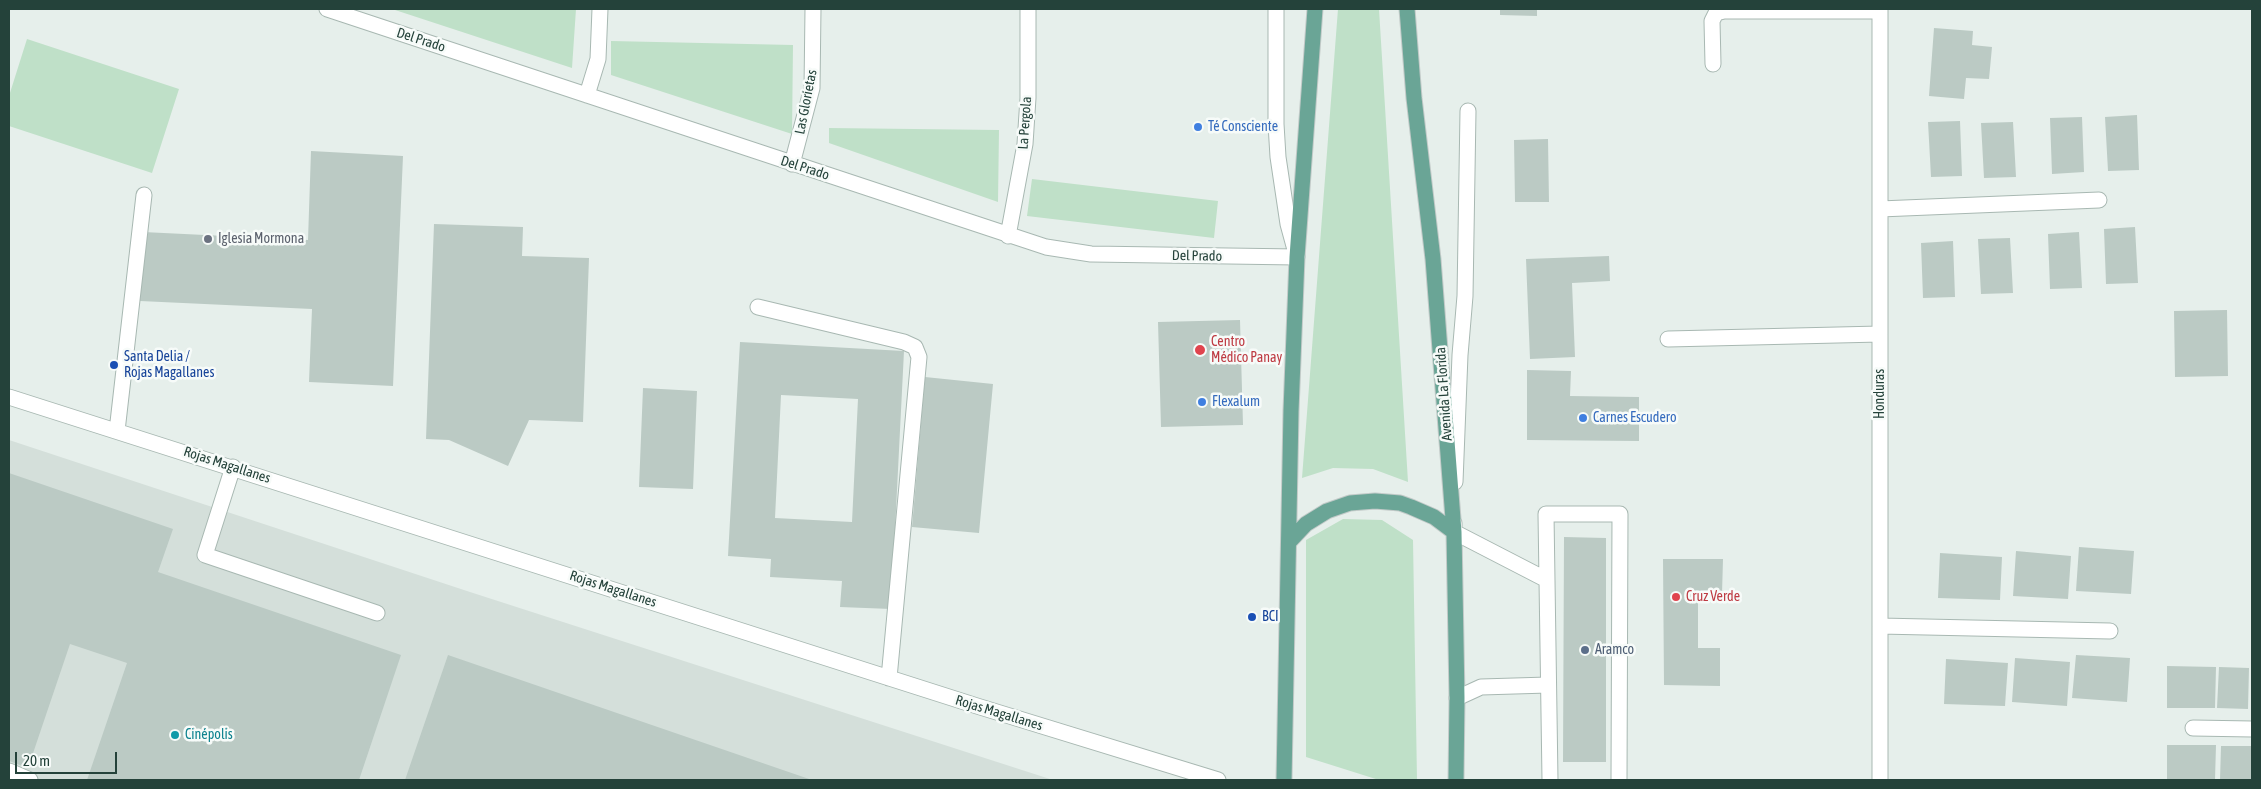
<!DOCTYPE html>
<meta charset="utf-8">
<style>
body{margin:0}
#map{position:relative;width:2261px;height:789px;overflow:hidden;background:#e6efeb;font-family:"Asap Condensed",sans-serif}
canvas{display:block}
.frame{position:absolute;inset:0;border:10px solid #24423a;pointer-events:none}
.scale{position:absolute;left:15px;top:752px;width:102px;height:22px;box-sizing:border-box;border:2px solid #24423a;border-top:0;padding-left:6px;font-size:15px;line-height:18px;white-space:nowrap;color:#24423a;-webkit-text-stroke:4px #f7fbf9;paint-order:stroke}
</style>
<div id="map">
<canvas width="2261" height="789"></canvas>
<div class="frame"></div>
<div class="scale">20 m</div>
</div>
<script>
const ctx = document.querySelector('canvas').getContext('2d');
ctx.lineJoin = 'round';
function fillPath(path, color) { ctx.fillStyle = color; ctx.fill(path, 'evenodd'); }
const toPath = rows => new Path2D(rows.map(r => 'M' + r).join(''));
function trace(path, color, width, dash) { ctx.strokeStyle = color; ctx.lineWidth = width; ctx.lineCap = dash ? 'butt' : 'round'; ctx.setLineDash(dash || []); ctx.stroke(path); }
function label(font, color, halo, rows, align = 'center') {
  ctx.font = font + ' "Asap Condensed",sans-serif'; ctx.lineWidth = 5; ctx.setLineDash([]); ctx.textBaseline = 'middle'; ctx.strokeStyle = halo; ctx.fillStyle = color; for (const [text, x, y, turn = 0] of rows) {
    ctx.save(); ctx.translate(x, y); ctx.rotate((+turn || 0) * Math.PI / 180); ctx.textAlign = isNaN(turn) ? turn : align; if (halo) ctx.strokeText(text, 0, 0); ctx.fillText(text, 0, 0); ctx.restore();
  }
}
fillPath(toPath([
 [9,440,470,592,1053,780,9,780]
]), '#d4dfda');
fillPath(toPath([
 [392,9,576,9,572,68],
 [1338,9,1379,9,1408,482,1373,469,1333,468,1302,478],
 [27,39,179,89,152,173,9,126,9,96],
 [611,41,793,45,792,134,611,75],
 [829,128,999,130,998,202,829,143],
 [1032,179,1218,201,1214,238,1027,216],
 [1343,519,1382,520,1413,540,1417,780,1379,780,1306,757,1306,540]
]), '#bfe0c8');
fillPath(toPath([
 [1500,9,1537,9,1537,16,1500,15],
 [1934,28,1973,31,1972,45,1992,47,1989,79,1966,78,1964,99,1929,96],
 [2137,115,2139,170,2108,171,2105,117],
 [2082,117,2084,172,2052,174,2050,118],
 [1960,121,1962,176,1931,177,1928,122],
 [2013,122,2016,177,1984,178,1981,123],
 [1548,139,1549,202,1515,202,1514,140],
 [311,151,403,156,393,386,309,382,312,309,140,301,143,232,308,240],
 [434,224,523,227,522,256,589,258,583,422,529,420,508,466,449,440,426,439],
 [2135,227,2138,283,2106,284,2104,229],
 [2079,232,2082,288,2050,289,2048,234],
 [2010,238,2013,293,1981,294,1978,239],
 [1953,241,1955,297,1923,298,1921,243],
 [1609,256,1610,281,1572,283,1575,357,1530,359,1526,259],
 [2227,310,2228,376,2175,377,2174,311],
 [1240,320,1243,425,1161,427,1158,322],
 [740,342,904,351,891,609,840,607,842,581,770,577,771,559,728,556],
 [781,395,858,399,852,522,775,518],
 [1527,370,1571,371,1570,396,1639,397,1639,441,1527,440],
 [925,377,993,384,979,533,912,527],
 [643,388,697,391,693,489,639,487],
 [9,473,173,529,158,572,401,655,359,780,87,780,127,663,70,644,28,768,9,761],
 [1564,537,1606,538,1606,762,1563,762],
 [2079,547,2134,551,2131,594,2076,591],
 [2016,551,2071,556,2068,599,2013,596],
 [1940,553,2002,557,2000,600,1938,598],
 [1663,559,1723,559,1722,594,1698,594,1698,648,1720,648,1720,686,1664,685],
 [448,655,812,780,405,780],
 [2076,655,2130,658,2127,702,2072,698],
 [2015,658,2070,662,2067,706,2012,702],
 [1946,659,2008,663,2005,706,1944,704],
 [2167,666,2216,667,2215,708,2167,708],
 [2219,667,2249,668,2248,709,2217,708],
 [2167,745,2216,745,2215,780,2167,780],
 [2221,746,2252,746,2251,780,2220,780]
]), '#bbcac4');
const minor = toPath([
 [327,9,1046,247,1091,254,1297,257,1288,224,1278,157,1276,124,1276,9],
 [1880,9,1880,780],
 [1713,64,1712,21,1716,13,1724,11,1880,11],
 [587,95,598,59,600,9],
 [792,164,812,88,813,9],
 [1880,209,2099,200],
 [1008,236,1025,144,1028,98,1028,9],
 [758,307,904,342,915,347,919,357,889,678],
 [1668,339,1880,334],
 [9,397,977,706,1218,780],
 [117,431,144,195],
 [233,467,205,555,377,613],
 [1455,482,1460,355,1465,296,1468,111],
 [1454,523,1454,532,1547,580],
 [1880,626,2110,631],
 [1457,698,1481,687,1548,685],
 [2193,728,2252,729],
 [9,771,30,780],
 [1550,780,1546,514,1620,514,1619,780]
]);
const major = toPath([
 [1407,9,1414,98,1433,259,1454,532,1457,698,1456,780],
 [1289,542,1306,524,1327,511,1350,503,1375,501,1400,503,1411,507,1434,517,1454,532],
 [1284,780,1291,411,1297,257,1315,9]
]);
trace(minor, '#a8b8b2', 17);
trace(major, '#c2cac8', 17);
trace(minor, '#fff', 15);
trace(major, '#6aa596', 15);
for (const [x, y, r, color] of [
 [1198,127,5,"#3f7fe0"],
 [208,239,5,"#6b7280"],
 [1200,350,6,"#e0444e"],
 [114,365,5,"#1a4fb4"],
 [1202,402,5,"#3f7fe0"],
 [1583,418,5,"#3f7fe0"],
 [1676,597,5,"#e0444e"],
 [1252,617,5,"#1a4fb4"],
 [1585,650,5,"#5c6f8a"],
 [175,735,5,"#0f9aa8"]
]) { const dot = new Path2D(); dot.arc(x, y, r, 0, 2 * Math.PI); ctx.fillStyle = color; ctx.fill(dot); trace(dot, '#f7fbf9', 2); }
label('14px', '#24423a', '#f7fbf9', [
 ["Del Prado",421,40,18],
 ["Las Glorietas",806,102,-79],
 ["La Pergola",1025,123,-86],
 ["Del Prado",805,168,18],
 ["Del Prado",1197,256,1],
 ["Avenida La Florida",1444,394,-94],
 ["Honduras",1880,394,-90],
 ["Rojas Magallanes",227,465,18],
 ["Rojas Magallanes",613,589,18],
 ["Rojas Magallanes",999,713,17]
]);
label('14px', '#366cbe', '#f7fbf9', [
 ["Té Consciente",1208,127],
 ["Flexalum",1212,402],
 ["Carnes Escudero",1593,418]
], 'left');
label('14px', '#5b616d', '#f7fbf9', [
 ["Iglesia Mormona",218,239]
], 'left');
label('14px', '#be3a42', '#f7fbf9', [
 ["Centro",1211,342],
 ["Médico Panay",1211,358],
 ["Cruz Verde",1686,597]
], 'left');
label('14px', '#164399', '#f7fbf9', [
 ["Santa Delia /",124,357],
 ["Rojas Magallanes",124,373],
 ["BCI",1262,617]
], 'left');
label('14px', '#4e5e75', '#f7fbf9', [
 ["Aramco",1595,650]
], 'left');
label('14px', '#0d838f', '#f7fbf9', [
 ["Cinépolis",185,735]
], 'left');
</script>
